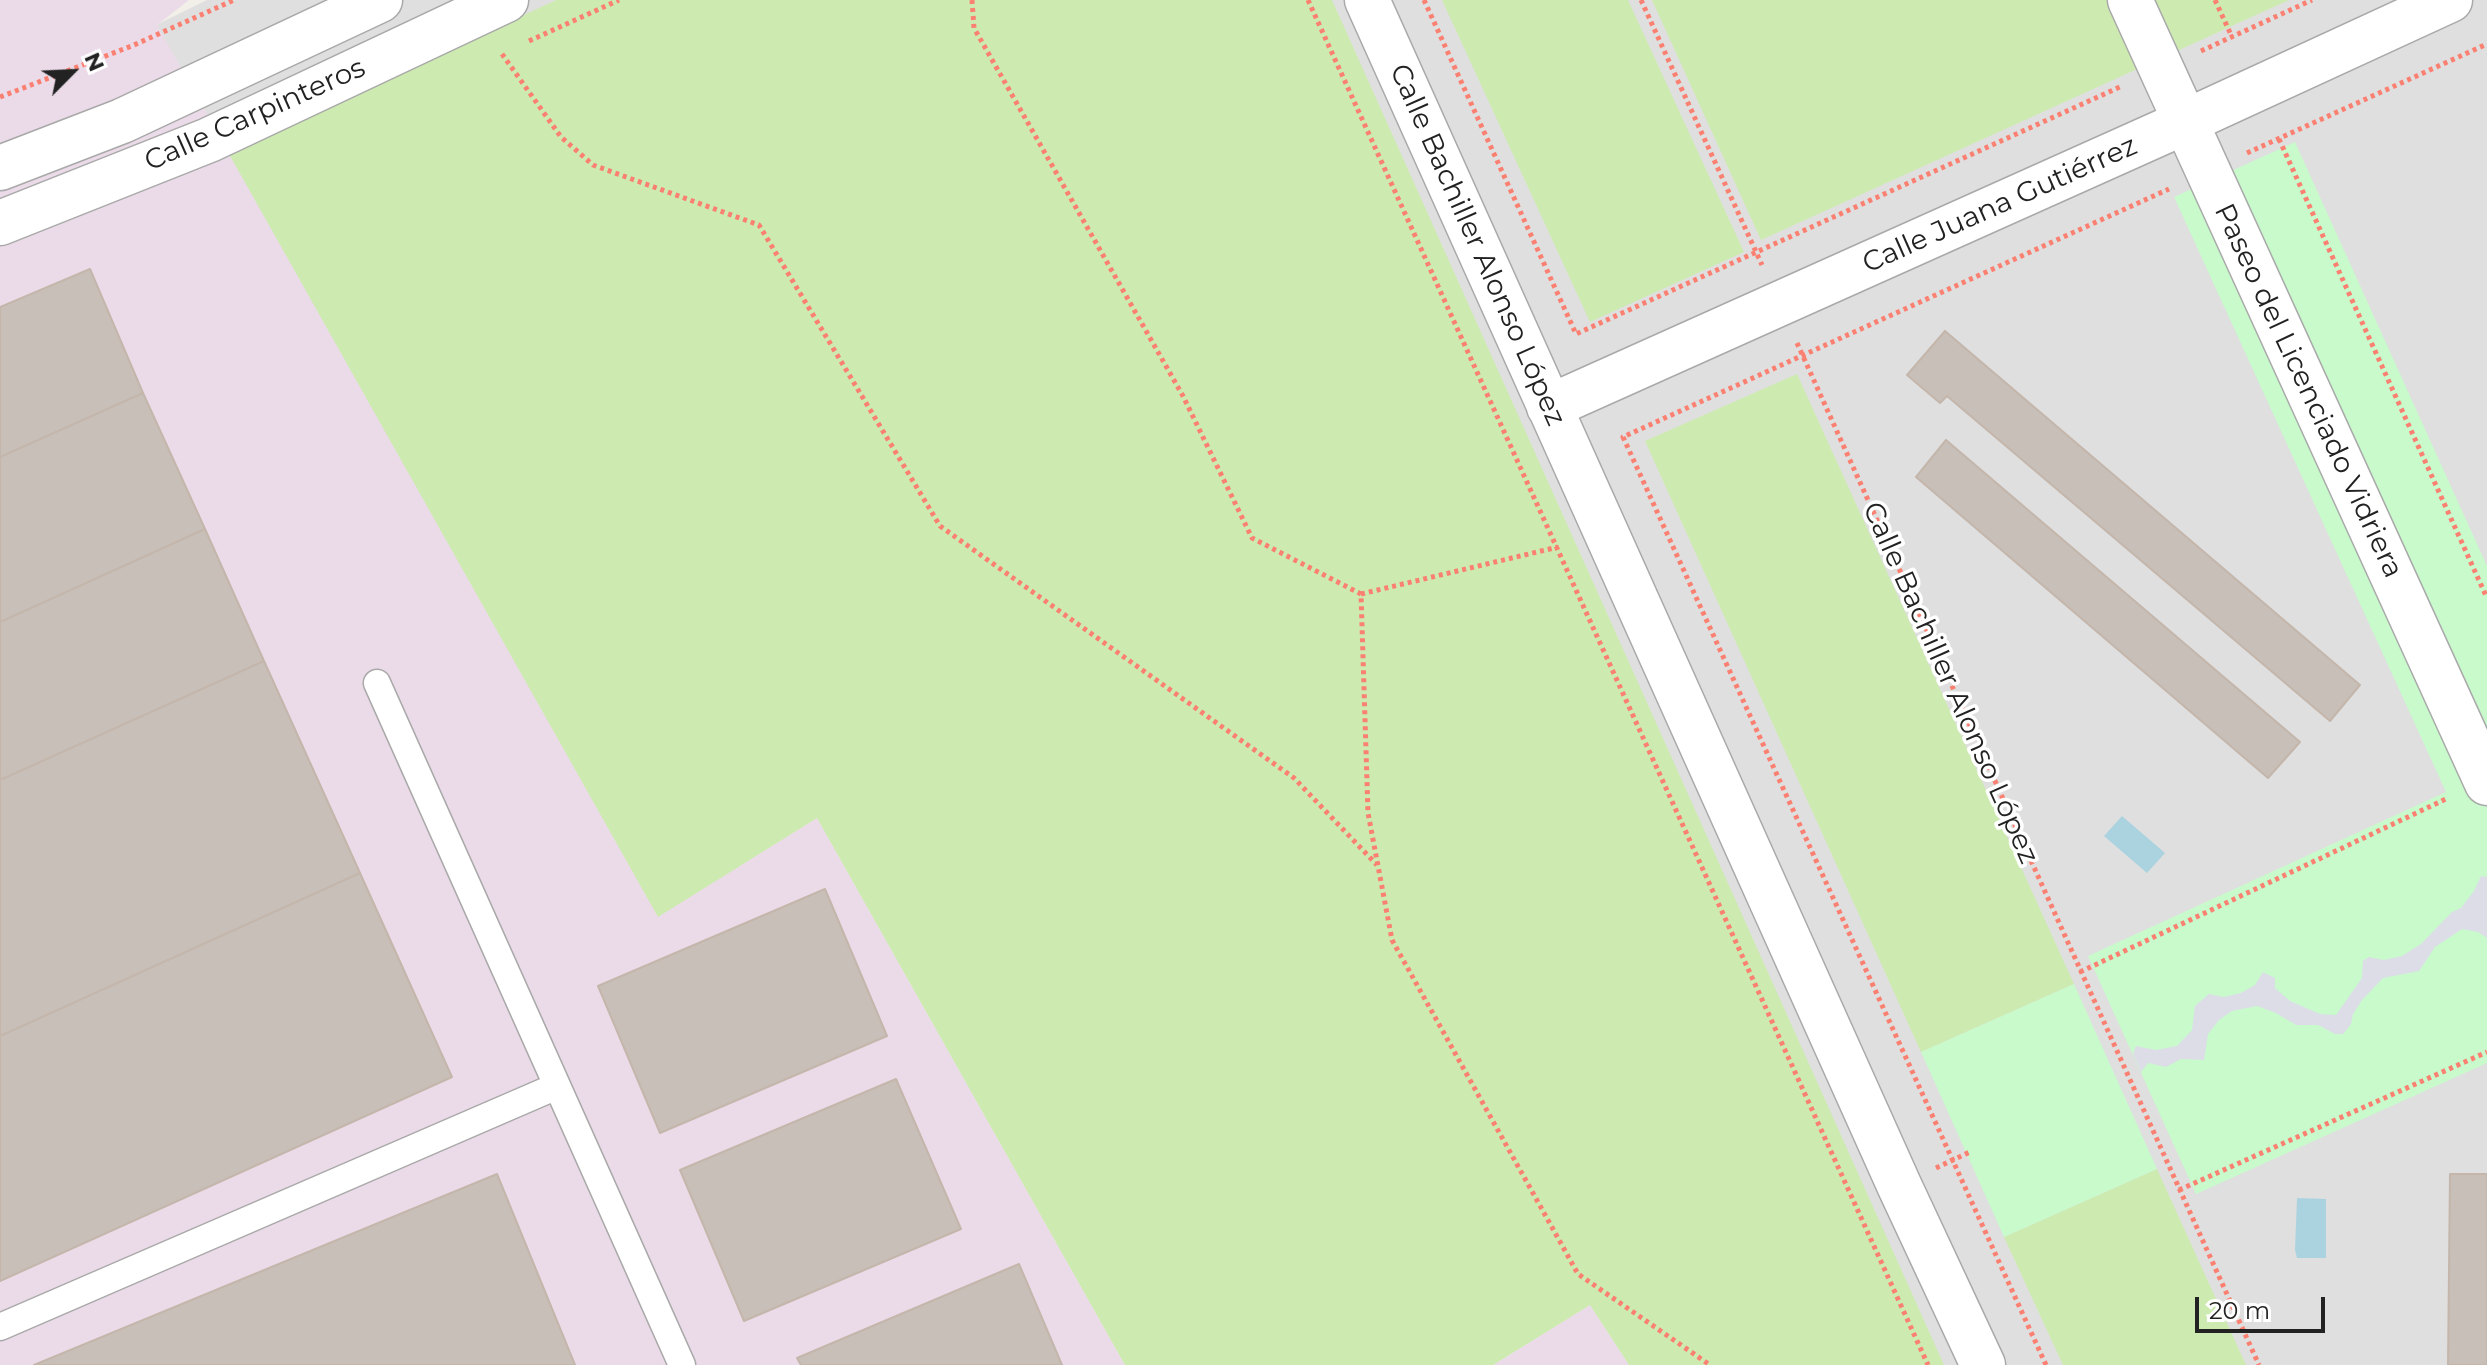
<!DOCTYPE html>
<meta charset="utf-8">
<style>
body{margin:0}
#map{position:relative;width:2487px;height:1365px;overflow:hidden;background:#f2efe9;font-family:Montserrat,sans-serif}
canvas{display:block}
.north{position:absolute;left:32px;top:32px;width:80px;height:80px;-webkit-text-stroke:6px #fff;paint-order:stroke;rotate:66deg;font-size:22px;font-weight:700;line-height:32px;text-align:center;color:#222}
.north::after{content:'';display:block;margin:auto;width:28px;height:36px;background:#222;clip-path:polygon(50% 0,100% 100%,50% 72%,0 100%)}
.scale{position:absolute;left:2195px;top:1297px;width:130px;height:36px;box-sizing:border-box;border:4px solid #222;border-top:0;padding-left:10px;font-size:24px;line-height:28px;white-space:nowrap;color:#222;-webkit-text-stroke:6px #fff;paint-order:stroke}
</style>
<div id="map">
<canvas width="2487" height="1365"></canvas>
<div class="north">N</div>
<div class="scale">20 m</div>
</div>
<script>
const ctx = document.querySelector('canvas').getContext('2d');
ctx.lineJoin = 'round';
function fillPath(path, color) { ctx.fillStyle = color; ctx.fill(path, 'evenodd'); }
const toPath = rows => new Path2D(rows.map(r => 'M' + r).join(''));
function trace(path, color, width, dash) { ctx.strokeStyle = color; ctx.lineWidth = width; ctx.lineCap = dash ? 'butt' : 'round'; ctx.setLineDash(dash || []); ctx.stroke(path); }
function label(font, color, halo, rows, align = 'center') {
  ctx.font = font + ' Montserrat,sans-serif'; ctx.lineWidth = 7; ctx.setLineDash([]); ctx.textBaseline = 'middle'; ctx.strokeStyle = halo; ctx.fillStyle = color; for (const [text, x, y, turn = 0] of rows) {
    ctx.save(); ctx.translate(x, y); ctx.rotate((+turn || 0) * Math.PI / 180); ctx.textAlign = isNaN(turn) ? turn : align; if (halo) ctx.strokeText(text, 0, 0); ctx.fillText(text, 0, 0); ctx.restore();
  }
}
fillPath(toPath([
 [207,0,2487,0,2487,1365,1629,1365,1590,1305,1493,1365,1125,1365,817,818,658,917,156,25]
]), '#e0dfdf');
fillPath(toPath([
 [0,0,189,0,157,25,658,916,817,818,1125,1365,0,1365],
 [1590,1305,1629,1365,1493,1365]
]), '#ebdbe8');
fillPath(toPath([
 [556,0,1332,0,1944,1365,1629,1365,1590,1305,1493,1365,1125,1365,817,818,658,917,229,154],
 [1442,0,1628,0,1744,252,1590,322],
 [1652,0,2289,0,1761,240],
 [1797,374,2074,984,1921,1052,1645,441],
 [2157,1169,2246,1365,2063,1365,2004,1237]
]), '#cdebb0');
fillPath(toPath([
 [2295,142,2487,566,2487,1063,2196,1194,2088,956,2446,792,2174,197],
 [2074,984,2157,1169,2004,1237,1921,1052]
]), '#c8facc');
fillPath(toPath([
 [2481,876,2487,877,2487,938,2478,932,2462,929,2435,947,2419,971,2383,978,2362,1000,2353,1014,2351,1024,2343,1034,2335,1034,2318,1025,2296,1025,2276,1013,2257,1006,2232,1011,2219,1020,2208,1034,2204,1060,2181,1059,2166,1067,2148,1063,2141,1072,2133,1054,2136,1046,2156,1050,2177,1046,2192,1030,2195,1006,2209,994,2224,997,2241,993,2255,985,2263,972,2275,978,2275,988,2290,1001,2320,1014,2336,1015,2362,978,2363,961,2369,957,2384,960,2402,956,2421,944,2452,912,2461,908,2474,891]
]), '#dddde8');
fillPath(toPath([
 [2122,816,2165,853,2147,873,2104,836],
 [2297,1198,2326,1199,2326,1258,2297,1258,2295,1250]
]), '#aad3df');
const building = toPath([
 [90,269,143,393,0,457,0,307,90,269],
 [1945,331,2360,685,2330,721,1947,396,1940,403,1907,375,1945,331],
 [143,393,205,529,0,622,0,457,143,393],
 [1946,440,2300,742,2268,778,1916,477,1946,440],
 [205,529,264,661,0,780,0,622,205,529],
 [264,661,360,873,0,1036,0,780,264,661],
 [360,873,452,1077,0,1281,0,1036,360,873],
 [825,889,887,1036,660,1133,598,986,825,889],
 [896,1079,961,1229,744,1321,680,1170,896,1079],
 [497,1174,575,1365,34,1365,497,1174],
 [2450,1174,2487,1174,2487,1365,2448,1365,2450,1174],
 [1019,1264,1062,1365,801,1365,797,1358,1019,1264]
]);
fillPath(building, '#c7bfb8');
trace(building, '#c4b6ab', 2);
const lane = toPath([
 [377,683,682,1365],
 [0,1327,557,1086]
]);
const street = toPath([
 [1367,0,1899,1185,1983,1365],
 [2130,0,2487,783],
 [0,168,122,121,380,0],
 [0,223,209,140,506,0],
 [1549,407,2185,122,2450,0]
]);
trace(lane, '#a9a9a9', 29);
trace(street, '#a9a9a9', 47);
trace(toPath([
 [972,0,974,28,1183,396,1252,538,1361,594,1368,813,1392,940,1578,1274,1710,1365],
 [1308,0,1928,1365],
 [1424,0,1576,334,2122,86],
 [1641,0,1762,265],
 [2215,0,2232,37],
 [529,41,619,0],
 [2201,51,2312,0],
 [502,54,561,137,593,165,759,225,940,526,1294,778,1377,865],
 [0,97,134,45,234,0],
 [2279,139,2487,598],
 [2247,153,2487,44],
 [1797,343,2259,1365],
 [1361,594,1558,547],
 [2080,972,2448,798],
 [1936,1168,1972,1151],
 [2179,1190,2487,1052],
 [2046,1365,1623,437,2169,189]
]), '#fa8072', 5, [4, 4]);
trace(lane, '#fff', 26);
trace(street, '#fff', 44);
label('28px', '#222', '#fff', [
 ["Calle Carpinteros",255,115,-24],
 ["Calle Juana Gutiérrez",2000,205,-24],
 ["Calle Bachiller Alonso López",1477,245,66],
 ["Paseo del Licenciado Vidriera",2308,391,65],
 ["Calle Bachiller Alonso López",1950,683,66]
]);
</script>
